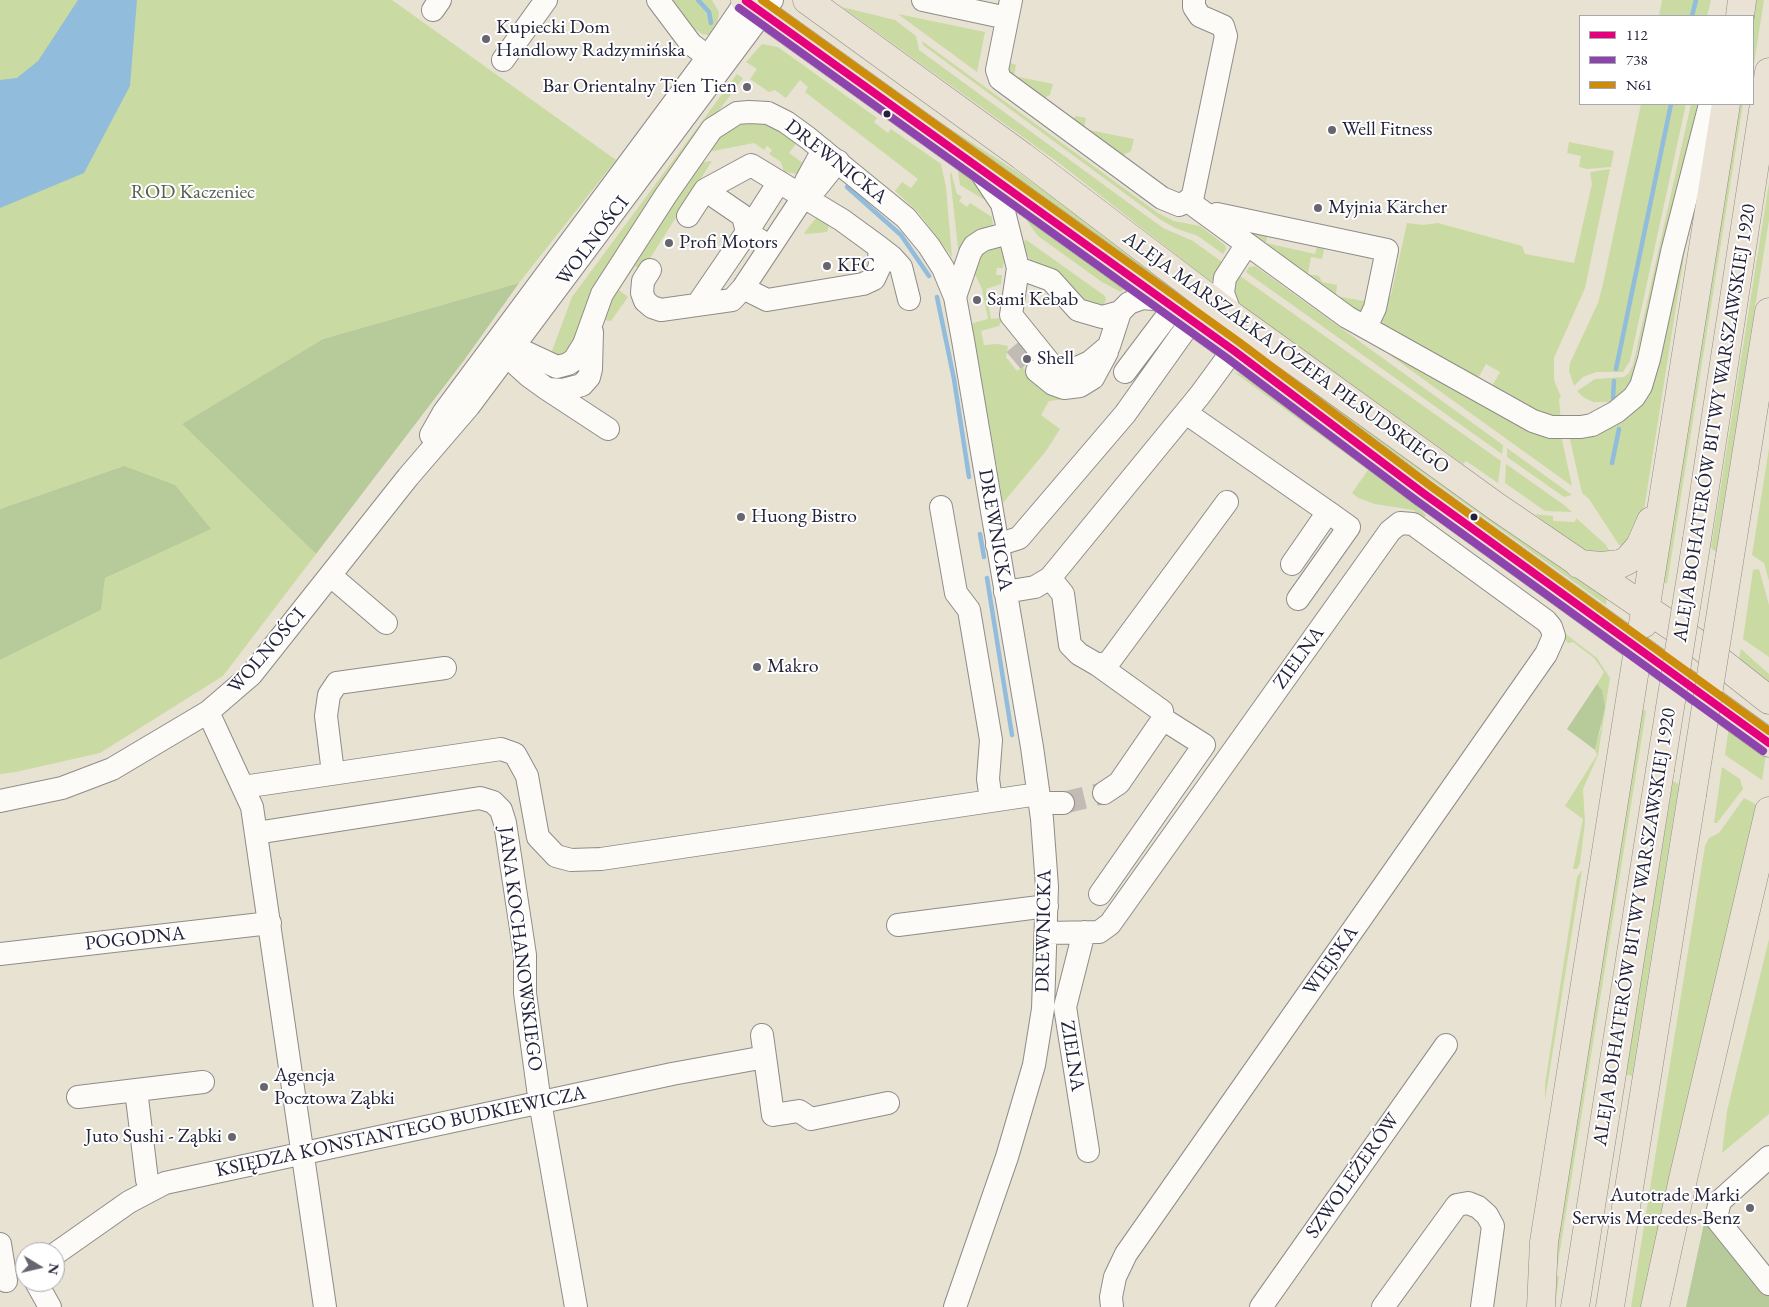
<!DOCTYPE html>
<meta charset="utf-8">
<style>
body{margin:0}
#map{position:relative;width:1769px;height:1307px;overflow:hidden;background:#e8e2d3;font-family:"EB Garamond",serif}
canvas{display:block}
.legend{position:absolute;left:1579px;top:15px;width:175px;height:90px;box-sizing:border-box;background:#fff;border:1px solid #a7a7b1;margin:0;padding:6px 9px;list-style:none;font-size:15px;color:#22223b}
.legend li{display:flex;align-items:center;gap:10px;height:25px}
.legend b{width:25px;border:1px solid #a7a7b1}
.north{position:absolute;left:15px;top:1242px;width:50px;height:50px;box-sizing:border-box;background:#fff;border:1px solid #a7a7b1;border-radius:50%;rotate:99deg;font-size:14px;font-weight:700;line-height:20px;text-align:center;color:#22223b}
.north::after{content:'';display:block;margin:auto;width:18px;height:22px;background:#676570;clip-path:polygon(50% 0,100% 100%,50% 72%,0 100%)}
</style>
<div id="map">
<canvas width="1769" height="1307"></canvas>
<ul class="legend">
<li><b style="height:6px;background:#e5007d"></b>112</li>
<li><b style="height:6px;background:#8e44ad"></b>738</li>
<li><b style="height:6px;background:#cc8c0c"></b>N61</li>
</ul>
<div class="north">N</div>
</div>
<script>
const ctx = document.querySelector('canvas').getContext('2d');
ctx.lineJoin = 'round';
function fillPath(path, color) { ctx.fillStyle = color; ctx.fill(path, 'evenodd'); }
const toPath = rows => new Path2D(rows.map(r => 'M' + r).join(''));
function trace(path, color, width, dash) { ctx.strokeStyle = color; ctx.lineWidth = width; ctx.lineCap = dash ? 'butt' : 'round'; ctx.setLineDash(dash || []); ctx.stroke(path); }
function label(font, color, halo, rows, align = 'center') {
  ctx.font = font + ' "EB Garamond",serif'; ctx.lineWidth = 4; ctx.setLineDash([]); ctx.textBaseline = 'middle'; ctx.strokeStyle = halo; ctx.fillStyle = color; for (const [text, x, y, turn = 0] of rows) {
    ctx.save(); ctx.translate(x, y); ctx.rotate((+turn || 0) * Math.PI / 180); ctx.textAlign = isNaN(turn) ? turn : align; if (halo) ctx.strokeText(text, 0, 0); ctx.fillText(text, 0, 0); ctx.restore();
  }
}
fillPath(toPath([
 [0,0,392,0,616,160,519,283,323,339,182,424,316,554,223,676,100,753,16,772,0,774,0,660,101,610,105,578,210,529,124,466,0,509],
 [667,0,712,0,719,12,717,25,709,35,702,34,697,30,693,33],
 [1662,0,1711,0,1707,16,1659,16],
 [1750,0,1764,0,1753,70,1753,16],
 [842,7,895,20,916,36,919,50,1163,228,1193,241,1225,264,1211,282,1059,163],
 [898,14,985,32,977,72],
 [922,41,1158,213,1174,221,1200,226,1225,245,1226,249,1223,254,1198,236,1175,228,1161,220,923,45],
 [762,44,778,47,877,118,874,122,888,133,891,129,941,164,946,187,952,257,918,212,895,191,902,182,911,188,918,179,805,92,808,87,800,80,786,98,775,90,769,92,750,79,757,69,746,62],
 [1010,63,1016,65,1014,76,1053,84,1050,95,1044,98,1009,76,1007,66],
 [737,74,743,78,720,109,712,117,567,356,549,359,572,297],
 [1641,104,1686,104,1630,361,1623,372,1596,372,1583,377,1574,386,1569,371,1570,363,1598,303,1603,284],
 [1691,104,1702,104,1629,386,1626,391,1610,402,1593,402,1583,397,1577,391,1595,379,1624,377,1629,373,1633,365],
 [1734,104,1743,104,1667,584,1664,582,1661,571],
 [915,106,1019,173,1415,459,1607,592,1606,605,1033,194],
 [1076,116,1086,118,1084,129,1134,139,1131,151,1121,156,1072,121],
 [751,121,771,124,798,141,789,153,807,166,798,174,784,172,781,162,769,154,772,150,767,146,764,150,754,143,703,153,713,139,735,126],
 [1569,142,1614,151,1611,167,1587,169,1579,167,1581,156,1567,153],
 [712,161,645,266,644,272,635,266,619,290,628,297,611,321,602,320,606,307,697,163],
 [1610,169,1585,288,1554,358,1554,380,1561,397,1559,399,1561,421,1537,416,1385,329,1381,319,1385,300,1391,295,1407,223,1423,225,1438,223,1522,246,1525,254,1574,263,1592,184,1590,172],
 [1486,364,1500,372,1492,386,1478,378],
 [958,170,983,189,988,202,960,185],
 [951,172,957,194,962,197,959,201,967,207,970,203,992,217,993,226,959,258,950,175],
 [1769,183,1769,220,1716,552,1711,548],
 [1693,199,1641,529,1624,546,1619,545,1589,499,1582,493,1569,435,1631,413],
 [816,218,829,225,827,232,806,234,804,233],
 [1030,219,1126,286,1121,292,1102,282,1038,236,1027,221],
 [1240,226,1268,232,1266,243,1315,254,1318,243,1324,250,1322,259,1311,257,1308,274,1319,276,1322,282,1337,285,1336,296,1364,301,1367,291,1364,310,1357,312],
 [1025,239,1105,296,1106,300,1104,304,1098,308,1073,297,1031,261,1023,249],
 [988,243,1005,247,1003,268,997,268,996,275,1002,275,1001,284,986,289,991,319,1001,318,1002,321,999,326,981,331,984,345,998,344,1008,346,1006,357,1017,371,1023,367,1029,375,1072,398,1049,401,1041,415,1060,429,1046,451,1003,503,972,325,973,323,988,319,982,289,971,266],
 [1255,266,1503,445,1502,454,1246,272,1249,267],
 [1236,273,1501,461,1498,483,1466,461,1463,464,1242,306,1235,299,1231,290],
 [1389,347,1561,435,1572,486,1391,356],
 [1234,372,1240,374,1389,480,1426,515,1424,518,1413,510,1375,504,1358,498,1352,493,1368,470],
 [1507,448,1572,495,1564,497,1507,457],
 [1769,448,1769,581,1764,563,1752,555],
 [1506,464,1564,505,1572,512,1545,511,1505,483],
 [1535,514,1553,516,1553,521,1575,522,1576,518,1605,544,1614,558,1581,553],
 [1759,569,1769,605,1769,657,1743,639,1753,570],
 [1559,629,1597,658,1610,678,1598,755,1583,789,1585,822,1580,863,1577,869,1573,869,1583,819,1565,806,1597,755,1595,750,1601,728,1602,690,1597,684,1604,672,1594,658,1573,642,1568,643,1559,633],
 [1741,649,1769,674,1769,687,1738,664],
 [1638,706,1646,711,1556,1275,1559,1276,1555,1307,1551,1279],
 [1729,726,1766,755,1762,780,1725,755],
 [1722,767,1740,779,1743,789,1717,823,1714,823],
 [1673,781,1679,784,1632,1076,1625,1074],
 [1744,798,1757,805,1646,1307,1631,1307,1705,846,1709,838,1719,833],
 [1582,870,1545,1100,1545,1084,1577,877],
 [1769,939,1769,1114,1722,1153,1727,1111]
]), '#cadaa3');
fillPath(toPath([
 [519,283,465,359,316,554,182,424,323,339],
 [124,466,175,485,211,529,105,578,101,610,0,660,0,509],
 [1597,684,1602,690,1605,707,1595,750,1567,729],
 [1706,1214,1769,1289,1769,1307,1686,1307]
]), '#b6ca9a');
fillPath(toPath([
 [78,0,137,0,130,86,84,173,0,208,0,80,17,78,38,61]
]), '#91bcdb');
trace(toPath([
 [698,0,709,12,711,23],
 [1692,16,1696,0],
 [847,187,901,235,929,276],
 [937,297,954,379,969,477],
 [1616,369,1671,104],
 [1613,398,1614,381],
 [1612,463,1619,429],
 [980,534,984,557],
 [987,578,1012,735]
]), '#91bcdb', 4.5);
trace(toPath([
 [1015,345,1037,371],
 [1063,803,1104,793]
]), '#c0bcb5', 22, [22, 11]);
const minor = toPath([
 [658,0,691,44,708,57],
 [923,0,1007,18],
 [1011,0,997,70,1000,79,1162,198,1179,205,1188,201,1193,195,1226,36,1223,26,1200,16,1194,7,1194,0],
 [433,10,440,0],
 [503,60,546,0],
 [982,174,1002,204,1018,268,1051,280,1078,310,1102,317,1120,312,1129,303,1143,298,1164,300],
 [808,192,806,181,823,150],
 [1188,201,1347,317,1533,421,1551,427,1581,427,1592,425,1616,412,1634,397,1641,386,1649,359,1672,252,1710,104],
 [688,216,705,190,751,165,779,182],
 [1213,219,1217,214,1387,250,1375,308,1366,327],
 [879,247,892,257,901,267,909,299],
 [1018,268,1011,315,1053,367,1070,371,1090,362,1109,346,1120,312],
 [650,270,643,281,642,293,645,301,652,307,661,310,732,300,743,288,804,196,817,187,838,161],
 [743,288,767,300,863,284,874,279,880,266,879,247,842,220,779,182,747,232,770,247],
 [955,297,970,253,974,246,983,240,1009,233],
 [697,305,747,232,743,216,705,190],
 [1231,315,1223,293,1225,278,1247,244],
 [499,340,557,367,568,364,574,360,584,344,602,294,666,195,712,129,737,113,749,112,768,113,786,122,808,138,906,218,929,246,943,268,955,297,963,340,1032,747,1042,819,1047,887,1043,1009,1034,1065,1007,1157,955,1307],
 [500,343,507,356,529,376,547,389,563,390,582,385,589,377,591,369,592,332],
 [1037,371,1053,384,1064,388,1080,386,1093,378,1107,352],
 [1125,372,1174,307],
 [547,389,608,429],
 [1186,413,1328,512,1292,564],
 [431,435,444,412,708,57,747,0],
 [941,507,956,593,969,610,991,740,988,779,991,800],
 [997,545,1019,538,1125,414,1192,320],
 [331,576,386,623],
 [1050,578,1063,594,1070,645,1079,654,1098,665,1109,662,1227,502],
 [1005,592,1035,587,1050,578,1200,395,1233,350],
 [1298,599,1349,527,1328,512],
 [1098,665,1162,711,1163,719,1119,783,1104,793],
 [208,712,252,807,325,1307],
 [333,773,326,716,329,695,337,683,445,668],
 [243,787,501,749,515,754,527,776,538,837,556,856,571,860,601,859,1038,794],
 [0,801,62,788,112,769,208,712,251,675,408,477,469,406,772,0],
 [1040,803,1063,803],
 [256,833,480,798,493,802,501,810,505,823,525,955,525,993,539,1096,576,1307],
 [1100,894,1204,745,1163,719],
 [898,925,1047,906],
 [1084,932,1065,1007,1088,1151],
 [1046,933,1099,932,1110,924,1390,531,1400,523,1413,524,1546,621,1551,627,1554,636,1546,654,1126,1254,1115,1277,1111,1297,1112,1307],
 [0,954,270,923],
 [762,1035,773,1115,799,1111,811,1119,888,1103],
 [136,1090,147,1180,152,1189],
 [78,1097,203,1082],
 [1769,1157,1720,1201,1716,1218,1769,1284],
 [0,1244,6,1281],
 [55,1254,129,1202,165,1183,672,1074,765,1057],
 [36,1282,50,1307],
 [1261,1307,1446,1045],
 [1383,1307,1457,1205,1468,1203,1478,1207,1487,1215,1493,1226,1482,1307]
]);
const major = toPath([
 [745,0,1233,350,1423,493,1769,743],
 [807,0,1022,156,1231,315,1497,507,1698,644,1769,700],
 [1740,16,1742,0],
 [1579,564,1601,566,1620,564,1628,560,1640,546,1651,521],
 [1643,624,1726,104]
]);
const highway = toPath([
 [1697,539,1769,72],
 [1729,562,1769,312],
 [1541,1307,1544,1242,1638,650],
 [1575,1307,1660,770],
 [1610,1307,1692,795],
 [1655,1307,1683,1179,1769,811]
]);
trace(minor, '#8f8c88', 24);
trace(major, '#8f8c88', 29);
trace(highway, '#8f8c88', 29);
trace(minor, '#fcfbf8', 22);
trace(major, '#ebe2d6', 28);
trace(highway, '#ebe2d6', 28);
const highwayBridge = toPath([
 [1660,770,1697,539],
 [1692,795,1729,562]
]);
trace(highwayBridge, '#8f8c88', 29, []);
trace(highwayBridge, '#ebe2d6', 28);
trace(toPath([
 [746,1,1233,350,1423,493,1769,743]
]), '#e5007d', 8);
trace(toPath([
 [739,8,1227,358,1417,501,1763,751]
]), '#8e44ad', 8);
trace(toPath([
 [762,0,1239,342,1429,485,1769,731]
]), '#cc8c0c', 8);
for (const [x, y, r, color] of [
 [486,39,5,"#676570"],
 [747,87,5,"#676570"],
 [887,114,4.5,"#22223b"],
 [1332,130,5,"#676570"],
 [1318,208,5,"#676570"],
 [669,243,5,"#676570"],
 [827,266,5,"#676570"],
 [977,300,5,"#676570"],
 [1027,359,5,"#676570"],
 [741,517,5,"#676570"],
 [1474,517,4.5,"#22223b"],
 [757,667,5,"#676570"],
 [264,1087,5,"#676570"],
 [232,1137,5,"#676570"],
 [1750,1208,5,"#676570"]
]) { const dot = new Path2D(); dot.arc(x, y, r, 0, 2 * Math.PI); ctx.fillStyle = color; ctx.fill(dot); trace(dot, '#fff', 2); }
label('20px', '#22223b', '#fff', [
 ["Kupiecki Dom",496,28],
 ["Handlowy Radzymińska",496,51],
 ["Bar Orientalny Tien Tien",737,87,"right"],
 ["Well Fitness",1342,130],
 ["Myjnia Kärcher",1328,208],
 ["Profi Motors",679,243],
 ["KFC",837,266],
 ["Sami Kebab",987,300],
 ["Shell",1037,359],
 ["Huong Bistro",751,517],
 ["Makro",767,667],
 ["Agencja",274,1076],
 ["Pocztowa Ząbki",274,1099],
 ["Juto Sushi - Ząbki",222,1137,"right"],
 ["Autotrade Marki",1740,1196,"right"],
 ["Serwis Mercedes-Benz",1740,1219,"right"]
], 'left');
label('20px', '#22223b', '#fff', [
 ["DREWNICKA",836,162,38],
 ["WOLNOŚCI",593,241,-53],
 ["ALEJA MARSZAŁKA JÓZEFA PIŁSUDSKIEGO",1286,353,36],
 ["ALEJA BOHATERÓW BITWY WARSZAWSKIEJ 1920",1715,423,-81],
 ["DREWNICKA",995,530,80],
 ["WOLNOŚCI",267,651,-49],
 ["ZIELNA",1299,658,-54],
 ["ALEJA BOHATERÓW BITWY WARSZAWSKIEJ 1920",1635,927,-81],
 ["DREWNICKA",1044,931,-89],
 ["POGODNA",135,939,-6],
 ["JANA KOCHANOWSKIEGO",520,949,83],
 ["WIEJSKA",1331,961,-55],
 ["ZIELNA",1072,1056,81],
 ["KSIĘDZA KONSTANTEGO BUDKIEWICZA",401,1132,-12],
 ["SZWOLEŻERÓW",1353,1176,-55]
]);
label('20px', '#546052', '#fff', [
 ["ROD Kaczeniec",193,193]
]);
</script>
